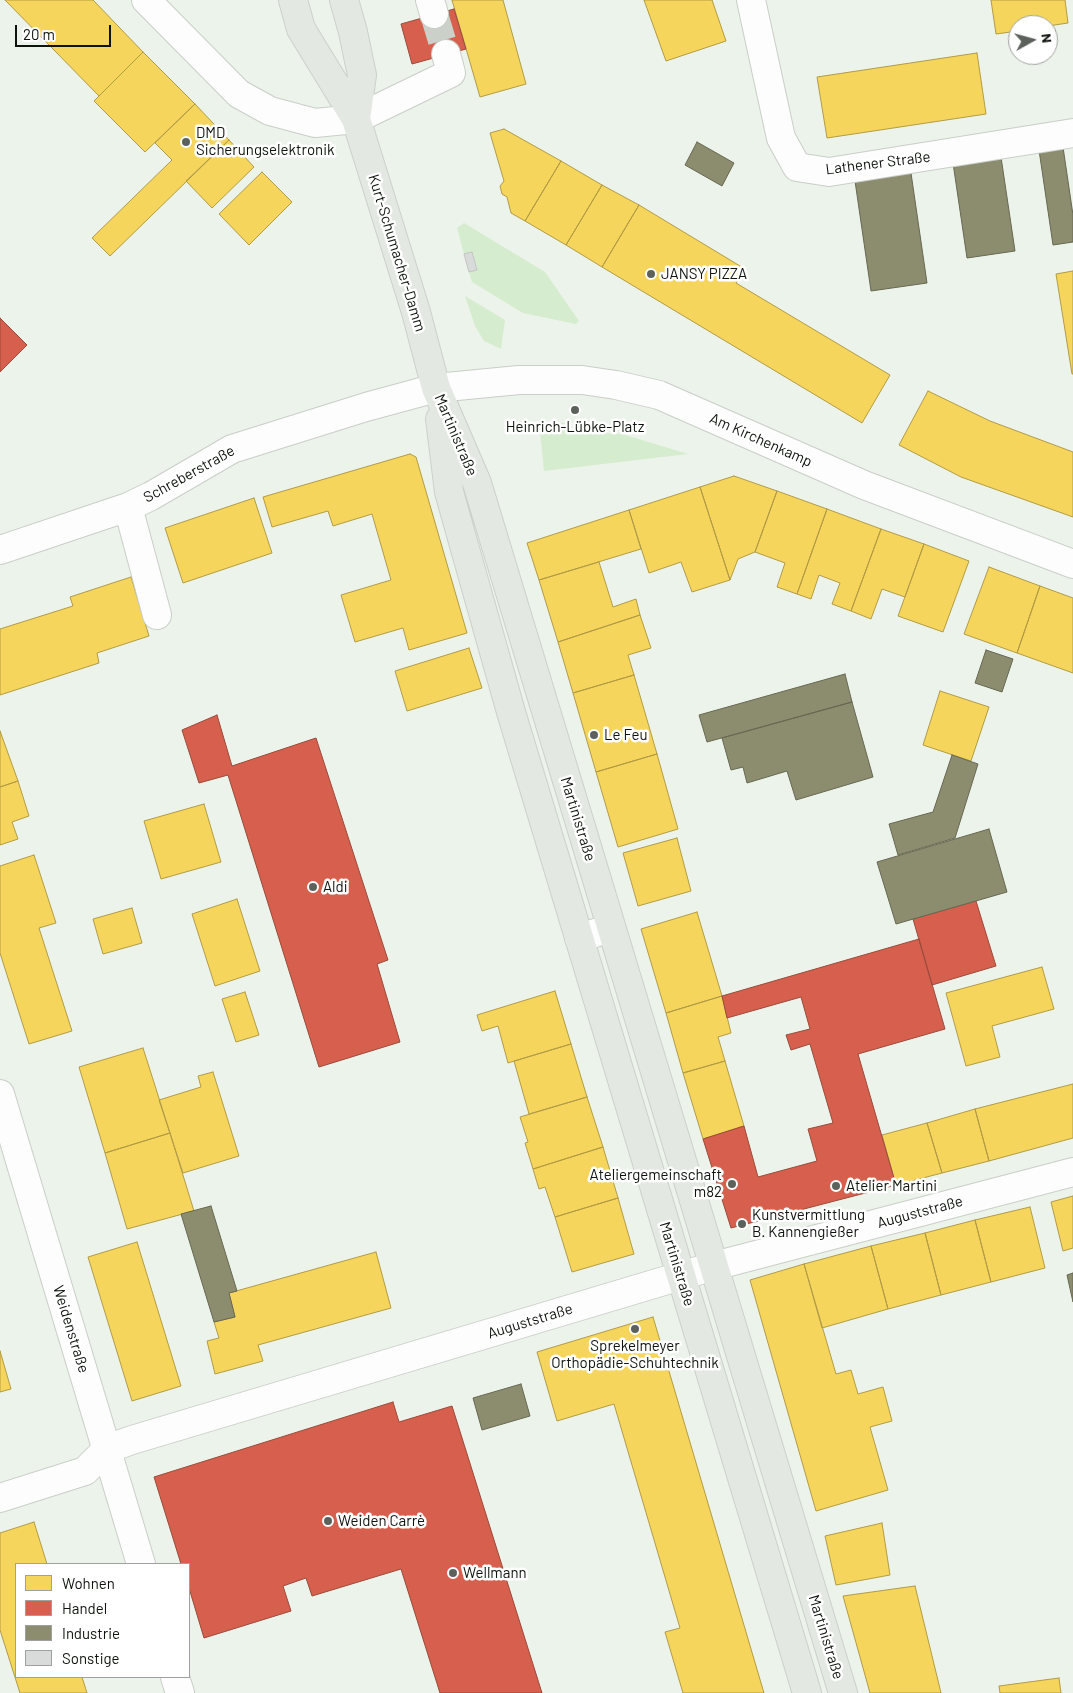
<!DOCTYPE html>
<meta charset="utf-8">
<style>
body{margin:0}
#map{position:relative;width:1073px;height:1693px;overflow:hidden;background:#ecf3ea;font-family:Barlow,sans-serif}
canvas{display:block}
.legend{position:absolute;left:15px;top:1563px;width:175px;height:115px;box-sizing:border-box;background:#fff;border:1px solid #9fa19f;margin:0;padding:6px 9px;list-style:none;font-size:15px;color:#0f130e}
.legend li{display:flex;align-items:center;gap:10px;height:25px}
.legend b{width:25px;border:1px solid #9fa19f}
.north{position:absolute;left:1008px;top:15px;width:50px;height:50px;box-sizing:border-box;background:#fff;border:1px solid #9fa19f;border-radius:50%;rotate:83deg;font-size:14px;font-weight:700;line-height:20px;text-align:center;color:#0f130e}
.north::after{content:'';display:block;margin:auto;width:18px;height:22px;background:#5c615b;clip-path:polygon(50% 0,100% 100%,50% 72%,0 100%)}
.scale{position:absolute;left:15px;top:25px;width:96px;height:22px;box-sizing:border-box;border:2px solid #0f130e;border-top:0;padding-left:6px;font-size:15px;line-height:18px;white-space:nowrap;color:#0f130e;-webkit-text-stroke:4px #fff;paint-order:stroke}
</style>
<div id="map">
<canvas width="1073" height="1693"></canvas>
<ul class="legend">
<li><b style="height:14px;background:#f6d55c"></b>Wohnen</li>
<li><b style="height:14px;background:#d6604d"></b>Handel</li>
<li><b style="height:14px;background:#8c8c6e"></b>Industrie</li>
<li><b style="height:14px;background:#d9dada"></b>Sonstige</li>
</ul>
<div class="north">N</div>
<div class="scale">20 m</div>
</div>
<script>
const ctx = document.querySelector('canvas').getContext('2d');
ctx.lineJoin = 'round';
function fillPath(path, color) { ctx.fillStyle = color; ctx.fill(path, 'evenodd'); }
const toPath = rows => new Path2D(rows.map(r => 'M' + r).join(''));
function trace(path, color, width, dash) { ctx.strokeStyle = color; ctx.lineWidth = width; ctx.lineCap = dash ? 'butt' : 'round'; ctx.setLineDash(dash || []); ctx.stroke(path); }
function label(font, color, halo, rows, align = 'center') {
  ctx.font = font + ' Barlow,sans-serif'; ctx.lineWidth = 5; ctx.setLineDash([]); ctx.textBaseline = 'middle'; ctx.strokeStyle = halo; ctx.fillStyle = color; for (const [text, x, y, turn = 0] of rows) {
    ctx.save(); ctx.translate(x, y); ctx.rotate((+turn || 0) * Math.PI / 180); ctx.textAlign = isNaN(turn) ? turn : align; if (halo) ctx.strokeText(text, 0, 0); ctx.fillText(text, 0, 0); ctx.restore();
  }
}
fillPath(toPath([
 [464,223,545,272,579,321,576,324,523,313,472,282,469,272,477,270,472,252,464,254,457,228],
 [465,296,505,320,501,349,484,341,475,326],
 [539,422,565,423,574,432,622,434,688,454,544,471]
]), '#d6ecce');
const homes = toPath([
 [5,0,93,0,143,52,99,96,5,0],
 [452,0,503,0,526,84,480,97,452,0],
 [644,0,712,0,726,41,666,61,644,0],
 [991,0,1065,0,1068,23,1048,26,1018,25,1018,31,996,34,991,0],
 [143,52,195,104,145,152,94,101,143,52],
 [977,53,986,114,827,138,817,77,977,53],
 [195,104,229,140,110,256,92,238,172,160,155,143,195,104],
 [504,129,561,161,525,221,511,213,507,197,502,194,500,186,504,181,490,133,504,129],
 [229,140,254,167,212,208,186,181,229,140],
 [561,161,602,185,566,245,525,221,561,161],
 [262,172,292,202,249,245,219,214,262,172],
 [602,185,639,205,602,267,566,245,602,185],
 [639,205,745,269,736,283,890,375,862,423,602,267,639,205],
 [1073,271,1073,374,1072,374,1056,274,1073,271],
 [928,391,990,421,1073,452,1073,517,961,477,899,445,928,391],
 [410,454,416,457,467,633,409,650,403,628,355,642,341,595,391,580,372,514,333,526,328,511,272,527,263,497,410,454],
 [734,476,777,491,755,552,738,559,730,580,700,487,734,476],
 [700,487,730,580,692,592,681,562,649,573,629,510,700,487],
 [777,491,827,509,797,594,777,587,785,563,755,552,777,491],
 [254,498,272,553,183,583,165,528,254,498],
 [827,509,881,529,851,611,832,604,840,583,819,575,811,599,797,594,827,509],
 [629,510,641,549,539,580,527,543,629,510],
 [881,529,924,544,905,597,882,589,871,619,851,611,881,529],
 [924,544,969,561,943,632,898,616,924,544],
 [599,562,613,607,636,599,640,615,558,642,539,580,599,562],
 [989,567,1040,586,1017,653,964,634,989,567],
 [131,577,149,636,97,653,99,663,0,695,0,629,73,606,70,597,131,577],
 [1040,586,1073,598,1073,673,1017,653,1040,586],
 [640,615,651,648,628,655,634,675,573,693,558,642,640,615],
 [469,648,482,688,407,711,395,671,469,648],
 [634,675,657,754,596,772,573,693,634,675],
 [940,691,989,707,971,761,923,745,940,691],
 [0,731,18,781,0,787,0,731],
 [657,754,678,829,618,847,596,772,657,754],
 [18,781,29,816,12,822,18,839,0,845,0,787,18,781],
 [204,804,221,862,161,879,144,821,204,804],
 [677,838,691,891,638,906,623,853,677,838],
 [34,855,56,923,39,928,72,1031,29,1044,0,953,0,866,34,855],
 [237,899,260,971,215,986,192,914,237,899],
 [132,908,142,943,103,954,93,919,132,908],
 [697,912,722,996,666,1013,641,929,697,912],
 [1042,967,1054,1009,992,1026,1000,1057,966,1066,946,993,1042,967],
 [555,991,571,1044,508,1063,498,1026,482,1031,477,1015,555,991],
 [245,992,259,1035,236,1042,222,999,245,992],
 [722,996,731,1033,718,1037,725,1061,683,1073,666,1013,722,996],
 [571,1044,587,1097,529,1114,514,1061,571,1044],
 [143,1048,170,1133,105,1153,79,1067,143,1048],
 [725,1061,744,1126,703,1139,683,1073,725,1061],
 [213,1072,239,1156,183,1173,159,1100,201,1087,198,1076,213,1072],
 [1073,1084,1073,1138,989,1161,975,1109,1073,1084],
 [587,1097,603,1147,533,1169,525,1143,528,1142,520,1117,587,1097],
 [975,1109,989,1161,942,1173,927,1123,975,1109],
 [927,1123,942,1173,896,1185,882,1135,927,1123],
 [170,1133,194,1211,127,1229,105,1153,170,1133],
 [603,1147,618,1198,555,1217,545,1187,539,1189,533,1169,603,1147],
 [1073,1196,1073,1248,1063,1251,1051,1202,1073,1196],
 [618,1198,634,1254,572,1272,555,1217,618,1198],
 [1030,1207,1045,1268,991,1282,975,1220,1030,1207],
 [975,1220,991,1282,941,1295,925,1233,975,1220],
 [925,1233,941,1295,888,1309,871,1246,925,1233],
 [137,1242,181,1386,132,1401,88,1257,137,1242],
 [871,1246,888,1309,822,1328,804,1264,871,1246],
 [376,1252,391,1308,258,1345,263,1361,215,1374,207,1341,219,1338,214,1322,235,1317,229,1293,376,1252],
 [804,1264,836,1374,851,1370,858,1394,883,1387,892,1421,870,1427,888,1490,816,1511,750,1280,804,1264],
 [653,1317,764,1693,683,1693,665,1632,680,1628,614,1404,557,1421,537,1352,653,1317],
 [0,1351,11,1389,0,1392,0,1351],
 [34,1522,47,1564,16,1564,16,1677,82,1677,87,1693,20,1693,0,1630,0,1533,34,1522],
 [882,1523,890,1575,836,1585,825,1536,882,1523],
 [915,1586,941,1693,870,1693,843,1596,915,1586],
 [1059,1678,1061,1693,1000,1693,999,1686,1059,1678]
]);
fillPath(homes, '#f6d55c');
trace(homes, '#b19b45', 1);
const shops = toPath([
 [454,9,466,49,412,64,401,24,454,9],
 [0,318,27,345,0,372,0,318],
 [217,715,232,766,316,738,388,960,377,964,400,1042,319,1067,228,775,199,783,182,730,217,715],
 [976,901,996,966,932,985,913,919,976,901],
 [919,939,945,1029,858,1054,896,1185,731,1228,703,1139,744,1126,758,1177,817,1161,808,1129,833,1123,810,1044,791,1050,786,1035,810,1029,801,997,727,1018,722,996,919,939],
 [393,1402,399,1422,452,1406,542,1693,440,1693,401,1569,312,1596,306,1578,283,1586,291,1611,204,1638,189,1588,189,1564,181,1564,154,1477,393,1402]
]);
fillPath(shops, '#d6604d');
trace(shops, '#9a493a', 1);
const industry = toPath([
 [697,142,734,163,722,186,685,165,697,142],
 [1063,147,1073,215,1073,242,1053,245,1039,150,1063,147],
 [1001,157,1015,251,967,258,953,163,1001,157],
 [911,173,927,283,871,291,855,181,911,173],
 [986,650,1013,659,1002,692,975,683,986,650],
 [845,674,852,702,707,742,699,715,845,674],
 [852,702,873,777,796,800,787,771,747,783,743,767,731,770,722,738,852,702],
 [952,755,978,764,955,838,898,855,889,824,933,812,952,755],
 [989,829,1007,892,896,924,877,862,989,829],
 [211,1206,237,1291,229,1293,235,1317,214,1322,181,1214,211,1206],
 [1073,1273,1073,1302,1067,1275,1073,1273],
 [521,1384,530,1416,482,1430,473,1398,521,1384]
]);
fillPath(industry, '#8c8c6e');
trace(industry, '#666851', 1);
const building = toPath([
 [472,252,477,270,469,272,464,254,472,252]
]);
fillPath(building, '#d9dada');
trace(building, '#c2c4c3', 1);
trace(toPath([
 [434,14,446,54]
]), '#cbd1c9', 28, [28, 14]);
const minor = toPath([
 [146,0,239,94,270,111,315,123,356,119,451,73,446,54],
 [430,0,434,14],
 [751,0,781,138,797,167,829,172,1073,133],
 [128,507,157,615],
 [0,550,128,507,151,496,232,449,366,407,436,388,519,380,582,380,616,385,659,395,864,485,1073,564],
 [579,938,611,928],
 [0,1094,141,1564],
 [0,1498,85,1471,107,1449,132,1440,714,1266,1073,1172],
 [175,1677,180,1693]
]);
const major = toPath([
 [293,0,301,29,356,119,416,312,436,388,477,483,843,1693],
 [344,0,353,32,362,75,356,119],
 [440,419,449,492,511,712,807,1693]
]);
trace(minor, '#c9cfc8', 30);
trace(major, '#ccd0cc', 30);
trace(minor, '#fcfdfc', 28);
trace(major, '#e4e8e2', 28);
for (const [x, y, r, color] of [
 [186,142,5,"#5c615b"],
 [651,274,5,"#5c615b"],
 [575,410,5,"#5c615b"],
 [594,735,5,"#5c615b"],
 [313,887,5,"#5c615b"],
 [732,1184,5,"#5c615b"],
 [836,1186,5,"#5c615b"],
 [742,1224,5,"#5c615b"],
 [635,1329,5,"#5c615b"],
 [328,1521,5,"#5c615b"],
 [453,1573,5,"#5c615b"]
]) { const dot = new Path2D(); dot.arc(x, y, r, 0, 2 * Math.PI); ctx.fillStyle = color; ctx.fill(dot); trace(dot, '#fff', 2); }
label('15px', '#0f130e', '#fff', [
 ["DMD",196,133],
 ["Sicherungselektronik",196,150],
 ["JANSY PIZZA",661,274],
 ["Heinrich-Lübke-Platz",575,427,"center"],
 ["Le Feu",604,735],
 ["Aldi",323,887],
 ["Ateliergemeinschaft",722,1175,"right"],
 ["m82",722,1192,"right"],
 ["Atelier Martini",846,1186],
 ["Kunstvermittlung",752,1215],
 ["B. Kannengießer",752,1232],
 ["Sprekelmeyer",635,1346,"center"],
 ["Orthopädie-Schuhtechnik",635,1363,"center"],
 ["Weiden Carrè",338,1521],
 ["Wellmann",463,1573]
], 'left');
label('15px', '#0f130e', '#fff', [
 ["Lathener Straße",878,163,-7],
 ["Kurt-Schumacher-Damm",397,253,73],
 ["Martinistraße",456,435,67],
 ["Am Kirchenkamp",761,440,24],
 ["Schreberstraße",189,474,-29],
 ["Martinistraße",578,819,73],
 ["Auguststraße",920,1212,-15],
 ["Martinistraße",677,1264,73],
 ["Auguststraße",530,1321,-17],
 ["Weidenstraße",71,1329,73],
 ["Martinistraße",826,1637,73]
]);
</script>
